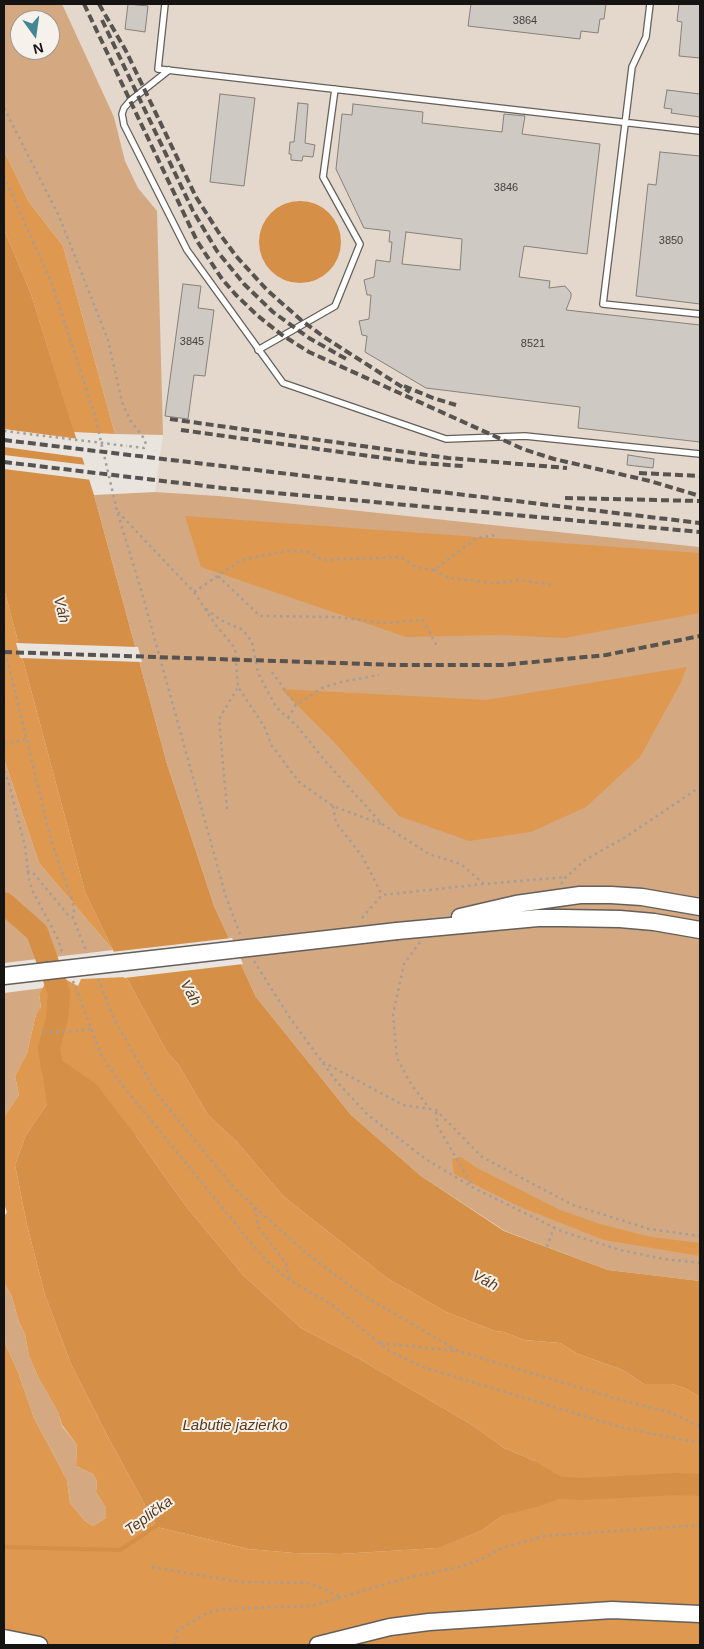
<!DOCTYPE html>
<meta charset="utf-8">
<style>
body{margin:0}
#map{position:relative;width:704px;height:1649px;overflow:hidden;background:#eae4de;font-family:Arial,sans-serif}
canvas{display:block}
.frame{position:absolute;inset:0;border:5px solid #161412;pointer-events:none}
.north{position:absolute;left:10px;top:10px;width:50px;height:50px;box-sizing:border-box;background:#f7f1eb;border:1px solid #9d9994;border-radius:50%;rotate:166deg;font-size:14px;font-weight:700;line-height:20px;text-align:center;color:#161412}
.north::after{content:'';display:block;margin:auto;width:18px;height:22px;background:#438696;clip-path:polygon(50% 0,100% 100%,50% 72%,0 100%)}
</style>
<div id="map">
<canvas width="704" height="1649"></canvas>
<div class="frame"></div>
<div class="north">N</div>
</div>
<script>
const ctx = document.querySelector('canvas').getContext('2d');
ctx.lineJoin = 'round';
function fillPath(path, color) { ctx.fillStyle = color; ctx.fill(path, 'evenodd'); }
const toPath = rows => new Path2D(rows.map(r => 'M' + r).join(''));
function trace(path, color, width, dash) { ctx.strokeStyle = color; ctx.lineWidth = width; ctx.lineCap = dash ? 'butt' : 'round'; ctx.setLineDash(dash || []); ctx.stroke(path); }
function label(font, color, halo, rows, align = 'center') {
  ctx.font = font + ' Arial,sans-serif'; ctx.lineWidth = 4; ctx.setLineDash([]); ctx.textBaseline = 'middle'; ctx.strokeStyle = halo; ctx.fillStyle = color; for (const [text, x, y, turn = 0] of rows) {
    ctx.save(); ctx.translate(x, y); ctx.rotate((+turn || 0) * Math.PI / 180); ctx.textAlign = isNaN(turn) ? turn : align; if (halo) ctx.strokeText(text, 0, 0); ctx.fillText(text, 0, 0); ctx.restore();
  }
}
fillPath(toPath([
 [61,4,700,4,700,547,219,496,155,492,163,435]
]), '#e4d8cc');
fillPath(toPath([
 [4,4,62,4,114,117,125,161,138,188,157,211,163,435,115,434,63,246,29,202,4,151],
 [20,20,50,20,50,50,20,50],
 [155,492,219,496,700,547,700,1281,608,1270,505,1231,421,1176,351,1115,256,997,214,906,167,764,94,495],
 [4,759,39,863,113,950,4,963],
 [43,988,39,994,41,1009,36,1014,27,1053,15,1076,19,1095,4,1117,4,993],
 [4,1282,12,1297,19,1322,25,1334,29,1356,39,1379,58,1412,62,1426,77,1445,76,1466,93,1474,97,1481,96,1492,106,1508,106,1518,93,1526,85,1521,70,1503,67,1480,34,1418,18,1372,4,1341]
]), '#d4a981');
fillPath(toPath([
 [4,151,29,202,63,246,115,434,74,432,31,294,4,229],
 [185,516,700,553,700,613,564,638,502,635,406,637,201,567],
 [4,589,85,892,113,950,39,863,4,759],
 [687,667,680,684,640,757,586,807,531,832,469,841,399,816,335,743,281,689,486,700],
 [126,977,167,1052,178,1064,208,1115,237,1142,284,1197,387,1278,446,1312,495,1331,504,1332,524,1340,560,1343,578,1354,623,1370,644,1384,672,1384,687,1389,700,1397,700,1645,4,1645,4,1341,18,1372,34,1418,67,1480,70,1503,85,1521,93,1526,106,1518,106,1508,96,1492,97,1481,93,1474,76,1466,77,1445,62,1425,58,1412,39,1379,29,1356,25,1334,19,1322,12,1297,4,1282,4,1217,7,1212,4,1204,4,1117,19,1095,15,1076,27,1053,36,1014,41,1008,39,994,45,984,53,987,65,979,78,986,81,979],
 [47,1104,136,1136,185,1205,243,1275,301,1328,356,1357,474,1426,504,1448,535,1461,521,1510,502,1516,481,1531,437,1548,340,1554,294,1553,248,1549,157,1527,108,1437,71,1364,45,1295,27,1225,15,1165,26,1135],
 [461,1157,477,1168,560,1210,600,1224,651,1237,700,1243,700,1256,604,1240,518,1206,454,1174,452,1159]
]), '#de9850');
fillPath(toPath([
 '259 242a41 41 0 1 1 82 0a41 41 0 1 1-82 0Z',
 [4,229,31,294,94,495,167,764,214,906,256,997,351,1115,421,1176,504,1231,608,1270,700,1281,700,1397,687,1389,672,1384,644,1384,623,1370,578,1354,560,1343,524,1340,504,1332,495,1331,446,1312,387,1278,284,1197,237,1142,208,1115,178,1064,167,1052,126,977,85,892,4,589],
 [61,1060,96,1084,136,1136,185,1205,243,1275,301,1328,356,1357,474,1426,504,1448,535,1461,581,1489,546,1504,502,1516,481,1531,438,1548,340,1554,294,1553,248,1549,157,1527,108,1437,71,1364,45,1295,27,1225,15,1165,26,1135,47,1104,43,1076]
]), '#d58f46');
fillPath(toPath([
 [4,429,79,439,85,458,4,447],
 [4,455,87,465,92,480,4,469],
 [16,643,138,647,142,662,20,658],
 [232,938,243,964,124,978,111,952]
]), '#eae4de');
trace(toPath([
 [4,1547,120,1550,161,1523]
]), '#d58f46', 4);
trace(toPath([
 [4,903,37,932,59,993,57,1018,49,1048,52,1068,66,1096],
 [552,1487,581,1489,676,1484,700,1485]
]), '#d58f46', 22);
const building = toPath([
 [128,4,148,6,145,32,125,29,128,4],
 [471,4,606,4,604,19,600,19,598,33,581,31,580,39,468,26,471,4],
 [679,4,700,4,700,58,679,56,682,22,677,21,679,4],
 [667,90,700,94,700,117,671,113,672,109,664,108,667,90],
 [220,94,255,98,244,186,210,182,220,94],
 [298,103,308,104,305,143,315,145,313,157,303,156,302,161,291,160,291,154,289,154,290,142,294,142,298,103],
 [353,104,423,112,422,123,502,132,504,114,525,116,522,134,600,144,587,254,524,246,519,277,550,281,549,288,565,286,571,293,571,297,566,310,700,325,700,442,578,428,580,407,426,388,365,352,367,336,362,335,359,321,369,319,371,295,367,295,364,280,374,277,376,260,390,262,392,242,389,242,390,231,364,228,336,169,342,114,352,115,353,104],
 [406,232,462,239,460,270,402,264,406,232],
 [660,152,700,156,700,304,636,296,648,184,656,185,660,152],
 [183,284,201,286,198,308,214,310,205,376,194,375,188,419,165,416,183,284],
 [628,455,654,459,653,468,627,465,628,455]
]);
fillPath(building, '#cfc9c3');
trace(building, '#87817c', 1);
const lane = toPath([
 [165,4,158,69,700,131],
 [650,4,646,37,632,67,603,304,700,314],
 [169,70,130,101,124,108,122,114,124,125,187,250,283,383,446,439,525,436,700,454],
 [258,350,335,306,360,244,323,177,335,89]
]);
const secondary = toPath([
 [460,917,516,904,580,895,611,895,642,897,700,907],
 [397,931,538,918,563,918,620,919,654,922,700,930],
 [4,976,47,971],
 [4,1638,39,1645],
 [318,1645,390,1627,429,1622,612,1610,700,1614]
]);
trace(lane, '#645f5a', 8);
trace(secondary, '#645f5a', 19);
trace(toPath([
 [4,108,59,216,108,340,122,402,130,420,143,437,146,444,144,448,127,446],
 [4,176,52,284,85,385,95,416,117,511,142,593,226,897,240,934],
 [118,512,194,592,215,624,235,648,238,687,264,726,272,746,299,782,333,806,381,824],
 [434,570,449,578,496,583,519,580,554,585],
 [218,576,260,616,336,617,384,623,423,620,438,648],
 [194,592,241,560,288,551,309,552,323,560,401,557,416,567,434,570,477,538,497,535],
 [206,609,221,620,243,630,252,642,258,673,276,707,297,726,327,763,382,824,429,854,461,864,484,884,566,877],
 [4,646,51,840,73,903,74,912,73,918],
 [272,672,296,705],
 [288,718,296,705,322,688,341,682,379,675],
 [4,744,27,739],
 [4,771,8,780,25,846,29,880,32,890,58,939,63,955],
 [333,806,336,823,362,856,382,895],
 [227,809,219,719,238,687],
 [27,871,34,874,68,915,73,918,87,953],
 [561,884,566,877,585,860,624,838,700,787],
 [362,918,382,895,484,884],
 [420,942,404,964,393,1014,397,1058,411,1084,429,1108],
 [254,961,290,1018,337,1082,368,1115,427,1160,474,1188,561,1231,620,1250,664,1259,700,1263],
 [98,979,115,1021,157,1094,235,1189,307,1254,361,1294,458,1351,617,1399,668,1412,700,1426],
 [73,981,102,1057,118,1080,252,1244,269,1263,286,1278,331,1304,389,1351,423,1367,620,1427,683,1440,700,1441],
 [43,1032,63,1032,91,1029],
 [323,1062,403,1105,436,1110,482,1157,573,1205,649,1229,700,1236],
 [436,1112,437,1125,473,1187],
 [255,1208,259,1228,286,1263,289,1280],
 [547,1247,554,1227],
 [380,1343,457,1351],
 [152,1567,241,1582,310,1583,340,1596],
 [175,1645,177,1631,205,1614,221,1609,312,1606,406,1578,460,1567,486,1557,502,1548,544,1536,700,1525]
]), '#a39e99', 2.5, [2.5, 4]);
trace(lane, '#fff', 5.5);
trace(secondary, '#fff', 16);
trace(toPath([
 [84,4,197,241,222,279,236,295,258,316,282,335,309,352,523,449,554,459,650,481,700,496],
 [99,4,126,51,196,197,219,233,236,256,267,290,301,320,324,337,410,392],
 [102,20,193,211,217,251,244,284,273,312,309,338,348,360],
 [404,386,433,398,456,405],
 [170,419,448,458,567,468],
 [181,430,420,463,463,466],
 [4,440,700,523],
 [4,462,222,488,700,532],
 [639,473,700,476],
 [565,498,700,501],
 [4,652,398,665,502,665,606,655,700,636]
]), '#565350', 4, [8, 4]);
const secondaryBridge = toPath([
 [47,971,397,931]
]);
trace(secondaryBridge, '#645f5a', 19, []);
trace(toPath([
 [4,431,127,446]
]), '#a39e99', 2.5, [2.5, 4]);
trace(secondaryBridge, '#fff', 16);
label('11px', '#44413e', null, [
 ["3864",525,21],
 ["3846",506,188],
 ["3850",671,241],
 ["3845",192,342],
 ["8521",533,344]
]);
label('italic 15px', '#56391b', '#f7f1eb', [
 ["Váh",61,610,76],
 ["Váh",190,993,61],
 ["Váh",485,1281,28],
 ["Labutie jazierko",235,1426],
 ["Teplička",149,1516,-36]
]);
</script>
